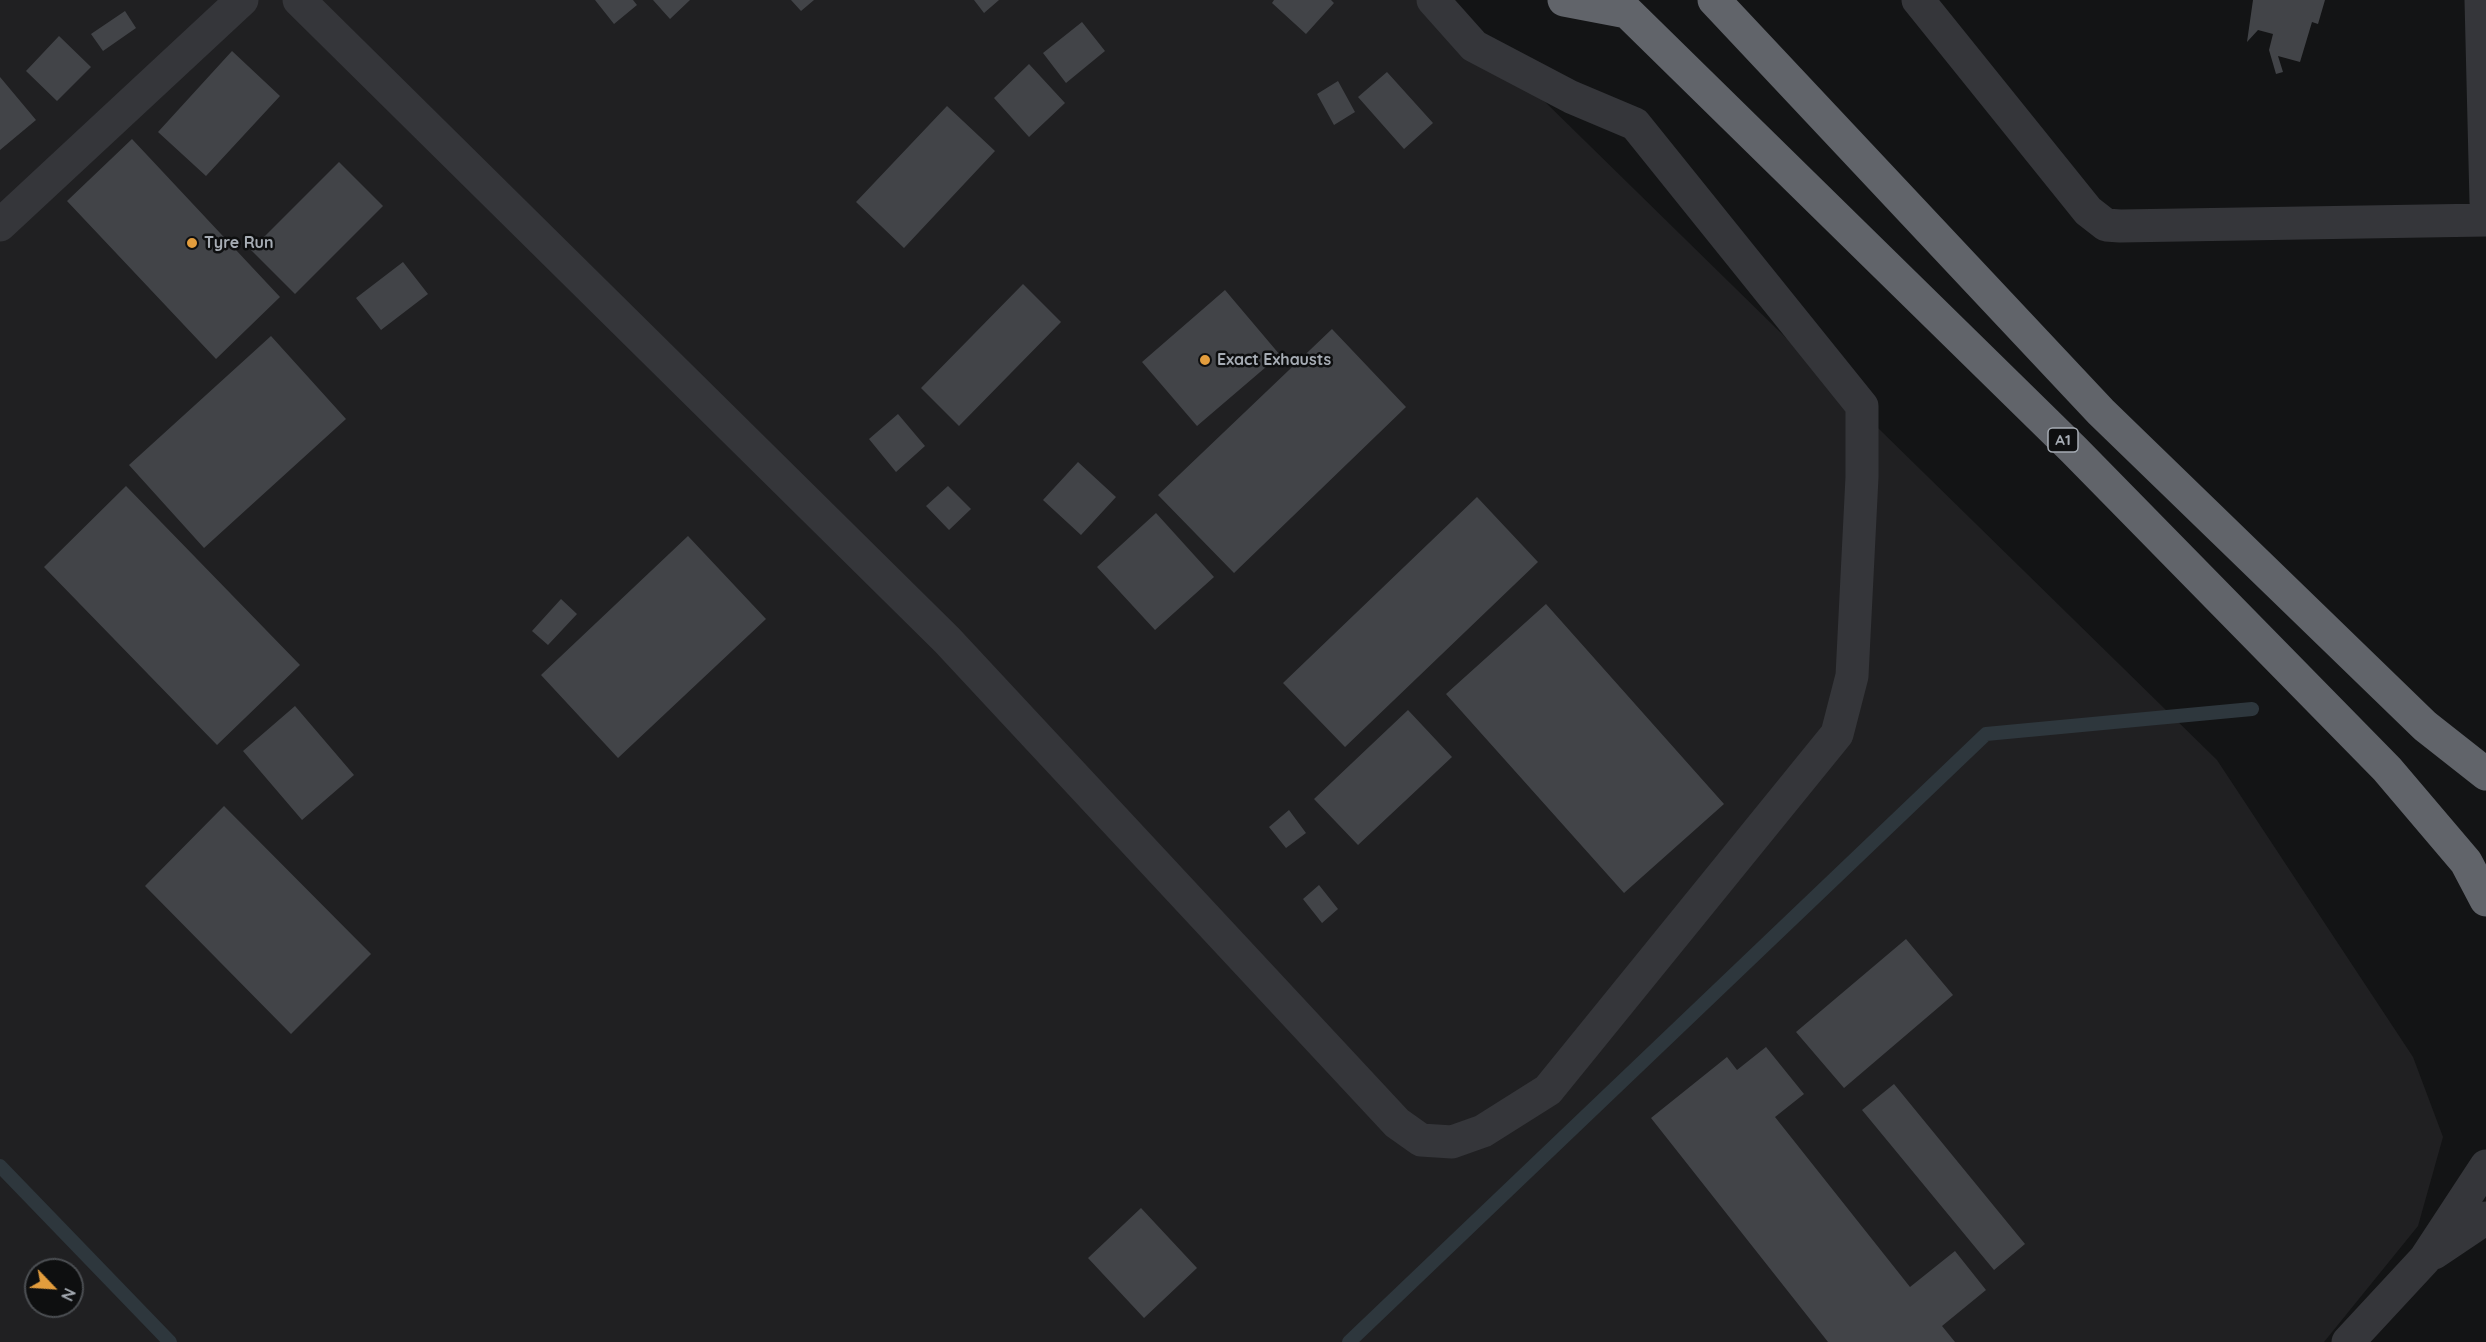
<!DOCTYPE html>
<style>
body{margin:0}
#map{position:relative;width:2486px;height:1342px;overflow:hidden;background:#131415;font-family:Quicksand,sans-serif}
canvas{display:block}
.north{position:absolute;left:24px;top:1258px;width:60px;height:60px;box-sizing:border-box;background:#0e0f10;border:2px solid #4b4e52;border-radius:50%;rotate:115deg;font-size:16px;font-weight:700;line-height:24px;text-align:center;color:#a6acb4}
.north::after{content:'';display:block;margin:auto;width:21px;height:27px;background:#e39d3d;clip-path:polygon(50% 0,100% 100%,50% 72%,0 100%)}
</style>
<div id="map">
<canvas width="2486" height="1342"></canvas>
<div class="north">N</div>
</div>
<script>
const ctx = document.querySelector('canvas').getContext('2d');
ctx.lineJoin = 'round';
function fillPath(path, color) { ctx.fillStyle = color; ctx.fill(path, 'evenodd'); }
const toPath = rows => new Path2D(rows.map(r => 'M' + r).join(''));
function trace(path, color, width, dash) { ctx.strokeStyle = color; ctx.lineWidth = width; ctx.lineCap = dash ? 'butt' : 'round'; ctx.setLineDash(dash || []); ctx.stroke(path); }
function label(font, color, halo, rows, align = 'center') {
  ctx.font = font + ' Quicksand,sans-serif'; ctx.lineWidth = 5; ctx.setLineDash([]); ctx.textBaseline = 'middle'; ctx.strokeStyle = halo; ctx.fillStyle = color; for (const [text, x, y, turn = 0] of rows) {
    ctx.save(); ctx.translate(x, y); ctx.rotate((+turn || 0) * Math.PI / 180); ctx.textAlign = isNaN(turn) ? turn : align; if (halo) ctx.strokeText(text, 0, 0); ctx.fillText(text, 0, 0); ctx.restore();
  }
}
fillPath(toPath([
 [0,0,1441,0,2217,760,2413,1057,2443,1137,2418,1226,2324,1342,0,1342],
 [36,1270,72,1270,72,1306,36,1306]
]), '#202022');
trace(toPath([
 [0,1166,170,1342],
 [1349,1342,1986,734,2252,709]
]), '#2e373d', 14);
fillPath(toPath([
 [595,0,633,0,637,5,614,24],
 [653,0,690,0,670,19],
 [791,0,814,0,801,11],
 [974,0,999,0,984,13],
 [1274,0,1331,0,1334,3,1306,34,1272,3],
 [2253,0,2325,0,2318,24,2312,22,2300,62,2278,56,2283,72,2276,74,2269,50,2273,34,2258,30,2247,42],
 [125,11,136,28,103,51,91,34],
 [1082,22,1105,51,1066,83,1043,53],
 [59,36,91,67,57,101,26,71],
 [232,51,280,96,206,176,158,132],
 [1029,64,1065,103,1029,137,994,98],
 [1387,72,1433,123,1404,149,1358,97],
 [0,77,36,120,0,150],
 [1338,81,1355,112,1334,125,1317,94],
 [947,106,995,151,904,248,856,202],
 [132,139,280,297,216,359,67,201],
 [339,162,383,206,295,294,251,250],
 [403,262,428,294,381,330,356,298],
 [1023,284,1061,322,959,426,921,388],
 [1225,290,1280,355,1197,426,1142,362],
 [1332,329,1406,407,1234,573,1158,495],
 [271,336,346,419,204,548,129,465],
 [898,414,925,446,896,472,869,439],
 [1078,462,1116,497,1081,535,1043,500],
 [126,486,300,665,217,745,44,567],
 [948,486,971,509,949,530,926,506],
 [1477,497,1538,562,1345,747,1283,683],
 [1156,513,1214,577,1155,630,1097,567],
 [688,536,766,619,618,758,541,675],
 [561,599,577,614,548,645,532,631],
 [1546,604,1724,804,1624,893,1446,694],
 [295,706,354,775,302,820,243,751],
 [1408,710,1452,757,1358,845,1314,799],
 [224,806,371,954,291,1034,145,886],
 [1289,810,1306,833,1286,848,1269,827],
 [1319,885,1338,909,1322,923,1303,899],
 [1906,939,1953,995,1844,1088,1796,1032],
 [1766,1047,1804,1094,1775,1117,1910,1287,1955,1251,1986,1290,1942,1326,1955,1342,1828,1342,1651,1118,1727,1057,1737,1070],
 [1894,1084,2025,1244,1994,1270,1862,1110],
 [1141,1208,1197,1268,1144,1318,1088,1258]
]), '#424448');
trace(toPath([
 [299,0,947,640,1397,1123,1421,1140,1452,1142,1483,1131,1548,1090,1837,734,1852,676,1862,477,1862,406,1635,124,1571,97,1474,46,1433,0],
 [1918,0,2088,211,2106,225,2120,226,2486,220],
 [2481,0,2486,202],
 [0,225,242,0],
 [2434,1253,2486,1218],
 [2348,1342,2425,1259,2486,1166]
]), '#35363a', 33);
trace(toPath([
 [1564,0,1627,12],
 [1615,0,2074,450,2387,769,2466,862,2486,900],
 [1714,0,2101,412,2425,726,2486,774]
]), '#61646a', 33);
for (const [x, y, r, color] of [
 [192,243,6,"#e39d3d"],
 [1205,360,6,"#e39d3d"]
]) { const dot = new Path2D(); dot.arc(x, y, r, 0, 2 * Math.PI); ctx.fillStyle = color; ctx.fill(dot); trace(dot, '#0e0f10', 2); }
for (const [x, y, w] of [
 [2063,440,30]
]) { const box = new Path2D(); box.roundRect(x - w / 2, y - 12, w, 24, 4.5); ctx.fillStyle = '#0e0f10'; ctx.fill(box); trace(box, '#a6acb4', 1.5); }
label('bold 15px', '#a6acb4', null, [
 ["A1",2063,440]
]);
label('bold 16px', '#a6acb4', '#0e0f10', [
 ["Tyre Run",204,243],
 ["Exact Exhausts",1217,360]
], 'left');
</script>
